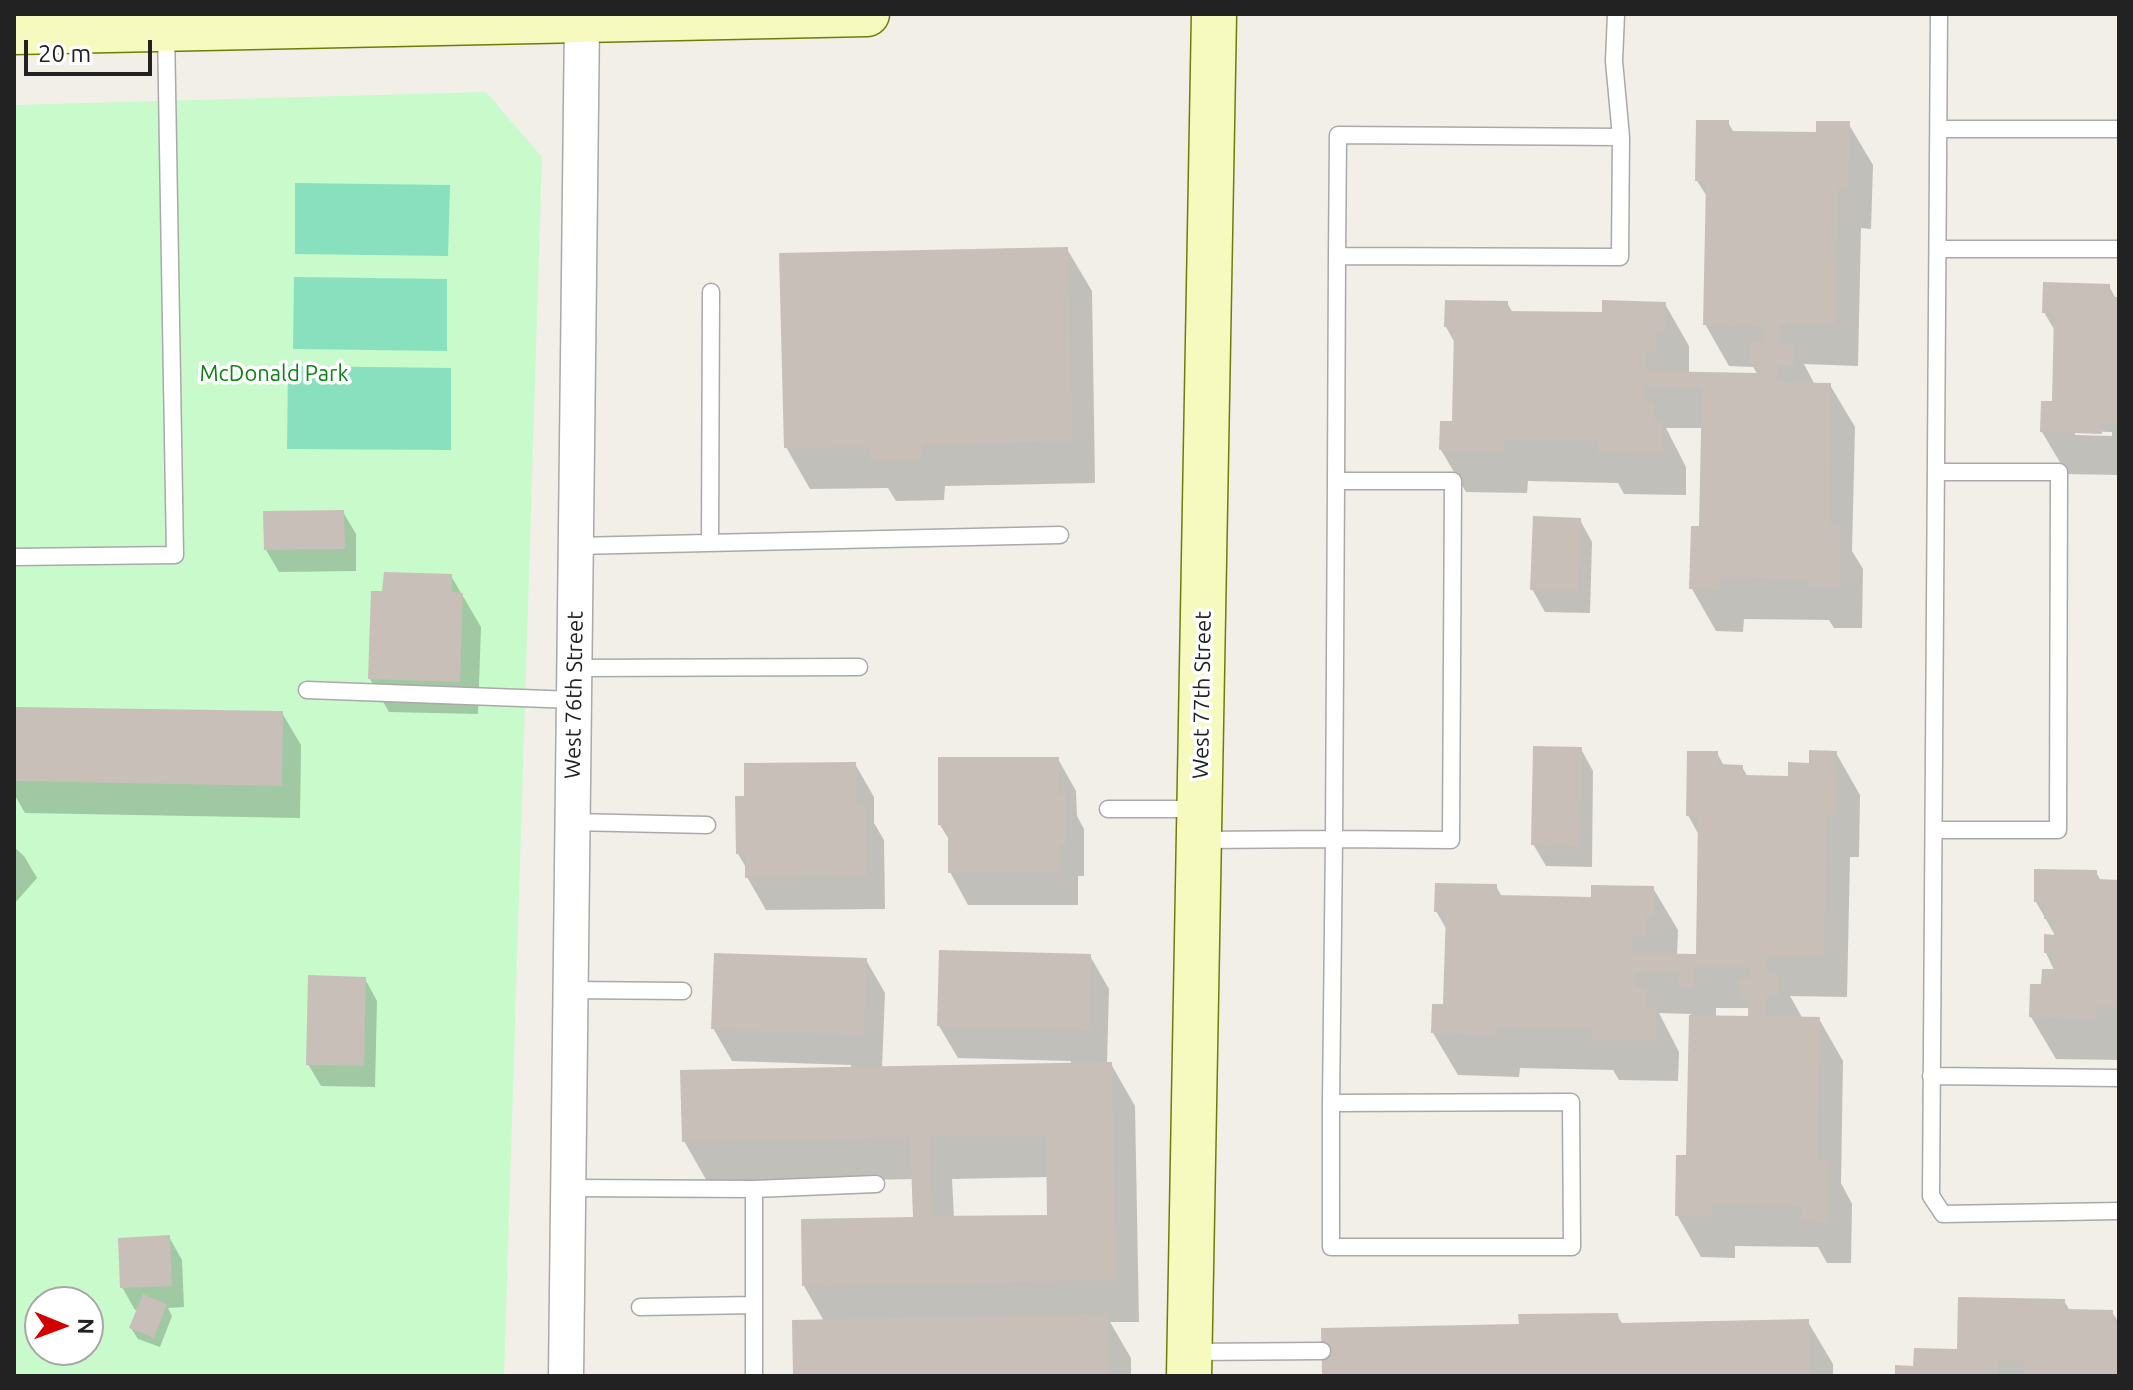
<!DOCTYPE html>
<style>
body{margin:0}
#map{position:relative;width:2133px;height:1390px;overflow:hidden;background:#f2efe9;font-family:Ubuntu,sans-serif}
canvas{display:block}
.frame{position:absolute;inset:0;border:16px solid #222;pointer-events:none}
.north{position:absolute;left:24px;top:1286px;width:80px;height:80px;box-sizing:border-box;background:#fff;border:2px solid #a7a7a7;border-radius:50%;rotate:91deg;font-size:22px;font-weight:700;line-height:32px;text-align:center;color:#222}
.north::after{content:'';display:block;margin:auto;width:28px;height:36px;background:#d40000;clip-path:polygon(50% 0,100% 100%,50% 72%,0 100%)}
.scale{position:absolute;left:24px;top:40px;width:128px;height:36px;box-sizing:border-box;border:4px solid #222;border-top:0;padding-left:10px;font-size:24px;line-height:28px;white-space:nowrap;color:#222;-webkit-text-stroke:6px #fff;paint-order:stroke}
</style>
<div id="map">
<canvas width="2133" height="1390"></canvas>
<div class="frame"></div>
<div class="north">N</div>
<div class="scale">20 m</div>
</div>
<script>
const ctx = document.querySelector('canvas').getContext('2d');
ctx.lineJoin = 'round';
function fillPath(path, color) { ctx.fillStyle = color; ctx.fill(path, 'evenodd'); }
const toPath = rows => new Path2D(rows.map(r => 'M' + r).join(''));
function trace(path, color, width, dash) { ctx.strokeStyle = color; ctx.lineWidth = width; ctx.lineCap = dash ? 'butt' : 'round'; ctx.setLineDash(dash || []); ctx.stroke(path); }
function label(font, color, halo, rows, align = 'center') {
  ctx.font = font + ' Ubuntu,sans-serif'; ctx.lineWidth = 7; ctx.setLineDash([]); ctx.textBaseline = 'middle'; ctx.strokeStyle = halo; ctx.fillStyle = color; for (const [text, x, y, turn = 0] of rows) {
    ctx.save(); ctx.translate(x, y); ctx.rotate((+turn || 0) * Math.PI / 180); ctx.textAlign = isNaN(turn) ? turn : align; if (halo) ctx.strokeText(text, 0, 0); ctx.fillText(text, 0, 0); ctx.restore();
  }
}
fillPath(toPath([
 [486,92,542,157,504,1376,14,1376,14,105],
 [40,1302,88,1302,88,1350,40,1350]
]), '#c8facc');
fillPath(toPath([
 [295,183,450,185,448,256,295,254],
 [294,277,447,279,447,351,293,349],
 [288,366,451,368,451,450,287,449]
]), '#88e0be');
fillPath(toPath([
 [1728,122,1734,133,1818,134,1848,123,1873,165,1871,229,1861,228,1858,366,1804,364,1815,385,1830,385,1855,427,1852,551,1863,569,1862,628,1834,628,1829,620,1744,619,1743,632,1716,631,1692,589,1701,528,1703,428,1666,428,1686,467,1686,495,1624,494,1618,483,1528,481,1527,493,1466,492,1441,450,1454,423,1455,343,1446,327,1507,303,1513,313,1604,314,1665,304,1689,346,1689,374,1758,375,1753,367,1729,366,1705,324,1708,198,1697,181],
 [1067,249,1092,291,1095,483,945,486,944,500,896,501,888,488,810,489,786,447],
 [2109,286,2116,299,2119,299,2119,475,2067,474,2042,432,2054,403,2055,331,2044,312],
 [2075,431,2112,432,2112,436,2075,435],
 [343,512,356,534,356,571,279,572,266,550],
 [1580,520,1592,542,1590,613,1545,612,1532,589],
 [451,576,481,627,478,714,389,712,370,679],
 [14,709,282,713,301,745,300,818,25,813,14,794],
 [1581,749,1593,771,1592,867,1546,866,1533,844],
 [1717,753,1724,766,1742,767,1748,777,1789,778,1836,753,1860,795,1859,857,1850,857,1847,997,1790,996,1803,1019,1819,1019,1843,1061,1841,1183,1852,1204,1851,1263,1827,1263,1818,1247,1735,1246,1735,1258,1701,1257,1677,1215,1688,1157,1691,1014,1659,1013,1679,1052,1678,1081,1619,1080,1613,1070,1520,1068,1519,1077,1458,1075,1433,1033,1445,1006,1447,930,1436,911,1496,886,1502,897,1593,899,1653,888,1678,930,1677,956,1698,956,1700,837,1688,815],
 [1716,1008,1748,1008,1750,1018,1716,1017],
 [1058,759,1076,791,1077,816,1084,829,1084,876,1078,876,1078,905,968,905,950,872,950,841,940,825],
 [855,764,874,797,874,823,884,840,885,909,766,910,747,877,747,869,738,854],
 [14,847,24,856,37,878,14,904],
 [2096,872,2101,881,2119,882,2119,1060,2056,1059,2031,1017,2055,972,2046,953,2056,937,2036,902],
 [1090,956,1109,989,1107,1064,1111,1064,1135,1106,1139,1322,1110,1322,1131,1358,1131,1376,795,1376,824,1321,804,1286,915,1219,914,1179,708,1183,684,1141,851,1069,851,1065,732,1061,713,1028,866,960,885,993,882,1068,1071,1065,1071,1061,958,1058,939,1026],
 [1048,1177,1049,1216,954,1218,952,1179],
 [365,979,377,1001,375,1087,321,1086,308,1064],
 [169,1237,182,1260,184,1307,168,1308,172,1316,160,1347,138,1339,131,1328,139,1309,135,1310,122,1287],
 [2064,1301,2070,1311,2112,1312,2119,1323,2119,1376,1897,1376,1959,1351],
 [1617,1315,1623,1325,1808,1322,1833,1364,1833,1376,1324,1376,1521,1326]
]), '#0003');
fillPath(toPath([
 [1696,120,1729,120,1729,131,1816,132,1816,121,1850,121,1848,187,1838,187,1835,324,1780,323,1780,343,1794,343,1793,366,1777,366,1777,382,1831,383,1829,525,1840,525,1839,587,1807,586,1807,579,1720,577,1720,590,1689,589,1691,526,1699,526,1702,387,1644,386,1644,402,1654,402,1653,422,1663,423,1663,454,1598,452,1598,441,1504,439,1504,451,1439,450,1440,421,1452,421,1454,327,1444,327,1445,300,1508,301,1508,311,1602,312,1602,300,1666,302,1665,331,1657,331,1656,353,1646,353,1645,371,1760,373,1760,364,1749,363,1750,342,1764,342,1764,326,1703,325,1706,181,1695,181],
 [1068,247,1072,441,922,444,921,459,870,460,869,446,784,448,779,253],
 [2043,282,2110,284,2110,297,2119,297,2119,425,2102,424,2102,434,2040,432,2041,401,2052,401,2054,313,2042,313],
 [344,510,345,549,264,550,263,511],
 [1533,516,1581,518,1578,591,1530,590],
 [384,572,452,574,452,592,463,593,460,682,368,679,371,591,382,591],
 [14,707,283,711,282,786,14,781],
 [1533,746,1582,747,1580,846,1531,845],
 [1809,750,1837,751,1836,815,1827,815,1824,956,1767,955,1767,973,1779,974,1779,996,1765,995,1765,1016,1820,1017,1817,1160,1829,1160,1828,1222,1801,1221,1801,1206,1712,1204,1711,1216,1675,1216,1676,1155,1686,1155,1689,1015,1748,1016,1749,998,1739,998,1740,978,1750,978,1751,967,1693,966,1693,988,1679,987,1679,973,1636,972,1635,987,1647,988,1647,1008,1656,1008,1655,1040,1592,1039,1593,1029,1496,1026,1496,1035,1431,1033,1432,1004,1443,1004,1446,912,1434,912,1435,883,1497,884,1497,895,1591,897,1591,885,1654,886,1654,916,1646,916,1646,937,1632,936,1632,953,1696,954,1698,817,1686,816,1687,751,1718,751,1718,764,1743,765,1743,775,1788,776,1788,762,1809,763],
 [938,757,1059,757,1059,794,1066,794,1066,844,1060,844,1060,873,948,873,948,826,938,825],
 [856,762,857,805,866,805,867,876,745,878,745,854,736,854,735,796,744,796,744,763],
 [2034,869,2097,870,2097,879,2119,880,2119,1007,2096,1006,2096,1019,2029,1017,2030,984,2041,984,2042,969,2053,969,2053,953,2044,953,2044,934,2054,935,2054,919,2044,919,2044,902,2034,902],
 [939,950,1091,954,1089,1030,937,1026],
 [714,953,867,958,864,1035,711,1029],
 [308,975,366,977,364,1066,306,1065],
 [1112,1062,1116,1280,802,1286,801,1219,913,1217,910,1137,682,1142,680,1070],
 [1046,1135,1047,1215,932,1216,929,1137],
 [170,1235,172,1286,120,1288,118,1238],
 [143,1294,167,1304,154,1338,129,1328],
 [1958,1297,2065,1299,2065,1309,2113,1310,2113,1323,2119,1324,2119,1376,2025,1376,2025,1361,1998,1361,1997,1376,1895,1376,1895,1365,1913,1366,1914,1348,1957,1349],
 [1618,1313,1619,1323,1809,1319,1810,1376,1322,1376,1321,1328,1519,1324,1518,1314],
 [1108,1314,1109,1376,793,1376,792,1320]
]), '#c7bfb8');
const lane = toPath([
 [1616,14,1614,61,1621,137],
 [1939,14,1931,1196,1943,1214,2119,1211],
 [1939,129,2119,129],
 [1938,249,2119,249],
 [1336,481,1453,481,1451,840,1334,839,1336,481,1337,256,1338,135,1621,137,1620,257,1337,256],
 [710,543,711,292],
 [575,546,1060,535],
 [14,557,175,555,166,29],
 [574,668,859,667],
 [307,690,574,700],
 [1108,809,1198,809],
 [573,822,707,825],
 [1934,830,2058,830,2059,472,1936,472],
 [1201,840,1334,839,1331,1103,1331,1247,1572,1247,1571,1102,1331,1103],
 [570,990,683,991],
 [1931,1076,2119,1078],
 [568,1188,754,1189,754,1376],
 [754,1189,876,1184],
 [640,1307,754,1305],
 [1191,1352,1322,1351]
]);
const street = toPath([
 [566,1376,582,20]
]);
const secondary = toPath([
 [14,32,867,14],
 [1189,1376,1214,14]
]);
trace(lane, '#a9a9a9', 19);
trace(street, '#a9a9a9', 37);
trace(secondary, '#707d05', 47);
trace(lane, '#fff', 16);
trace(street, '#fff', 34);
trace(secondary, '#f7fabf', 44);
label('22px', '#0c8416', '#fff', [
 ["McDonald Park",274,374]
]);
label('22px', '#222', '#fff', [
 ["West 76th Street",574,695,-89],
 ["West 77th Street",1202,695,-89]
]);
</script>
